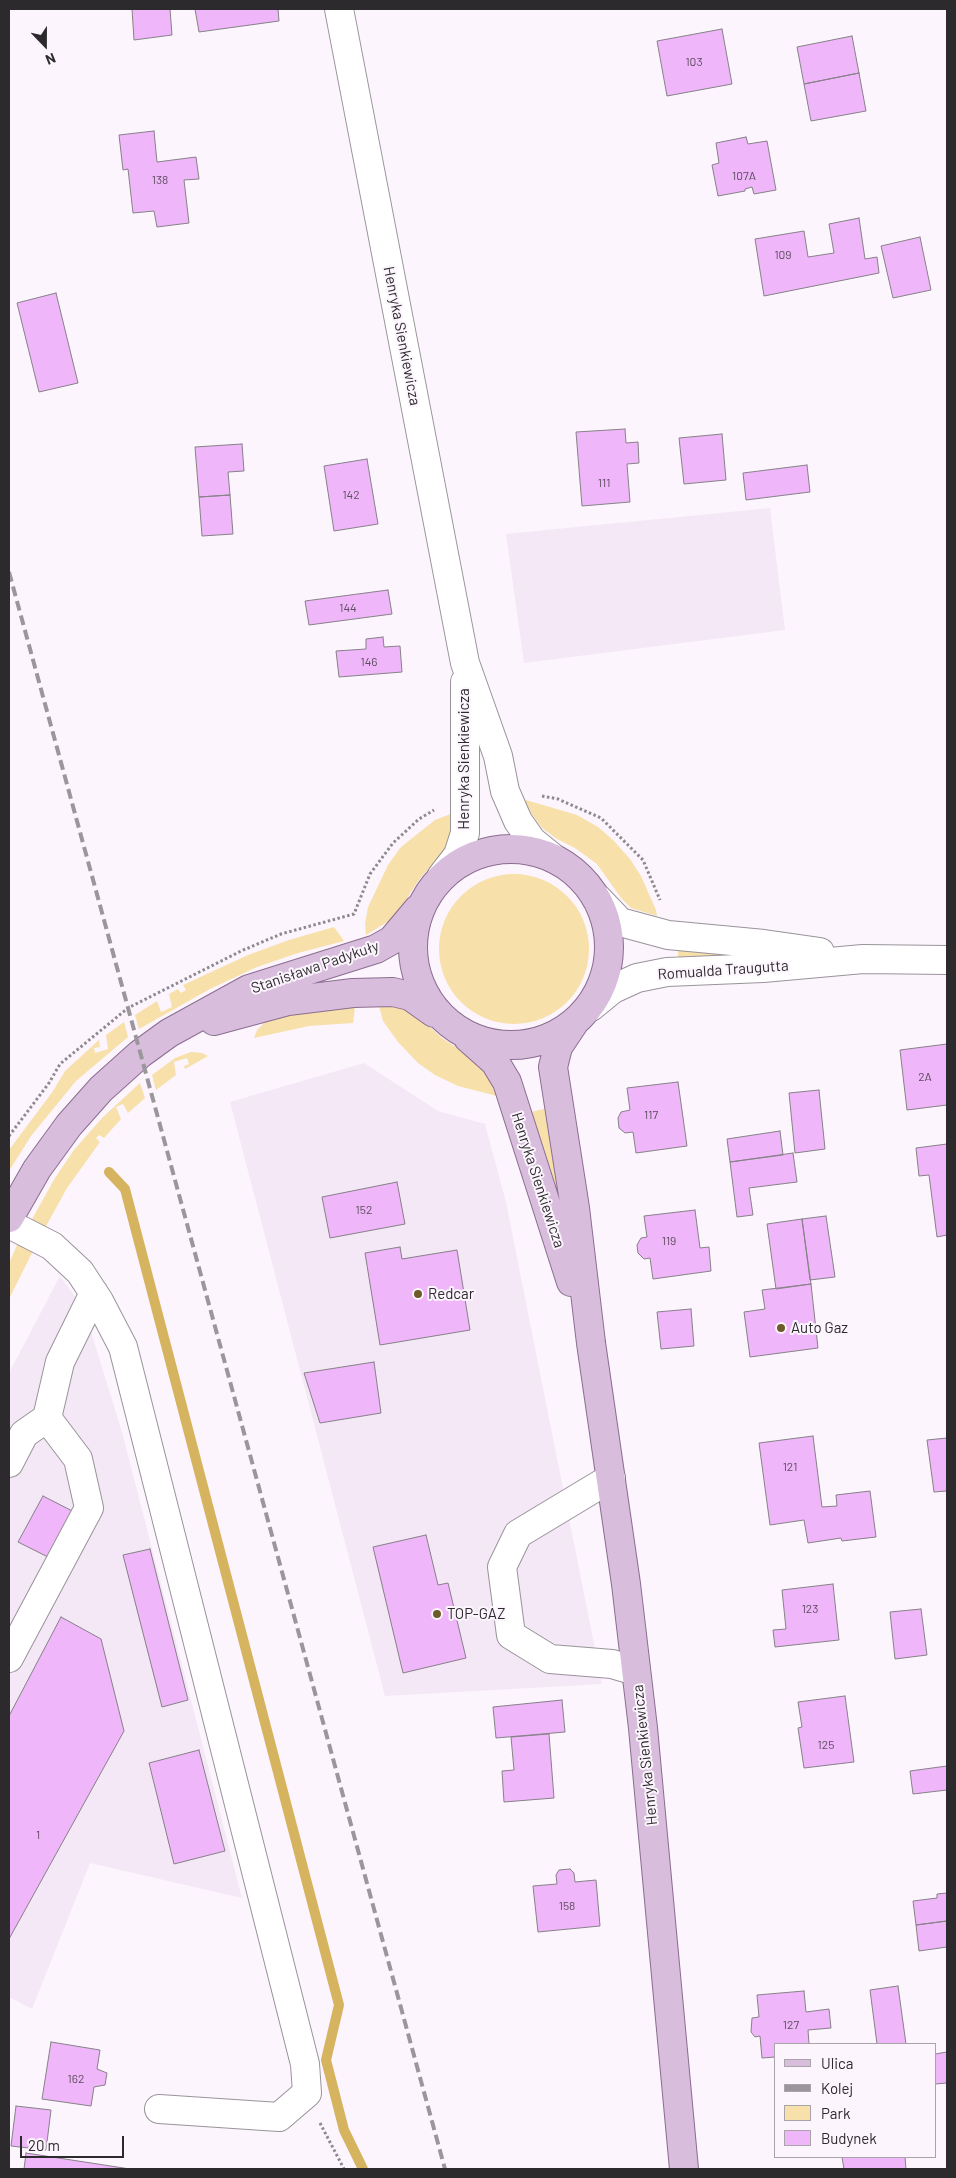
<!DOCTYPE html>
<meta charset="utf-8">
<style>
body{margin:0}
#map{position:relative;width:956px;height:2178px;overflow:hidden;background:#fcf5fd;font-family:Barlow,sans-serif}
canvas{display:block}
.frame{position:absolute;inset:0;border:10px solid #2d2a2d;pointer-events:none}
.legend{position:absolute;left:774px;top:2043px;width:162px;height:115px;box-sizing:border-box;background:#fcf5fd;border:1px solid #a9a4aa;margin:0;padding:6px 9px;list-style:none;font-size:15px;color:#2d2a2d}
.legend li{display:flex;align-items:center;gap:10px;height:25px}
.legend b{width:25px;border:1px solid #a9a4aa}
.north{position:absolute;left:20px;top:20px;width:50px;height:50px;-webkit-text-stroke:4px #fcf5fd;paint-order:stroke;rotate:158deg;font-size:14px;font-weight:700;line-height:20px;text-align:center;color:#2d2a2d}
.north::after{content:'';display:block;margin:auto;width:18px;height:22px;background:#2d2a2d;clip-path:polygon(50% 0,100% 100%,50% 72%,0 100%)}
.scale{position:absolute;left:20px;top:2136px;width:104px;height:22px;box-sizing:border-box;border:2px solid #2d2a2d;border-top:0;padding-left:6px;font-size:15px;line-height:18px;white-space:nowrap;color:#2d2a2d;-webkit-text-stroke:4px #fcf5fd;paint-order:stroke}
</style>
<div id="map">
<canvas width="956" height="2178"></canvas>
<div class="frame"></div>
<ul class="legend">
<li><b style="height:6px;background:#d8bddd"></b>Ulica</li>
<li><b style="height:6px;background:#9b969c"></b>Kolej</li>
<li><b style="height:14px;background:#f7e0aa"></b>Park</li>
<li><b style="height:14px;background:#efb6f9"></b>Budynek</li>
</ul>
<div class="north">N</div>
<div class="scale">20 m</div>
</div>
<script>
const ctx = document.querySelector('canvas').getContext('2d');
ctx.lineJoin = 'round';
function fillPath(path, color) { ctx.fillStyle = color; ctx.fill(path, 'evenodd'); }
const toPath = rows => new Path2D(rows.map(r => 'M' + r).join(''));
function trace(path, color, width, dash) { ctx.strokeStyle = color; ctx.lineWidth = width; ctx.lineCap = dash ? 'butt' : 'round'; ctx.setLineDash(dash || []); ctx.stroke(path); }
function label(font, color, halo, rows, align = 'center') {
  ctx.font = font + ' Barlow,sans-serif'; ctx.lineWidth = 4; ctx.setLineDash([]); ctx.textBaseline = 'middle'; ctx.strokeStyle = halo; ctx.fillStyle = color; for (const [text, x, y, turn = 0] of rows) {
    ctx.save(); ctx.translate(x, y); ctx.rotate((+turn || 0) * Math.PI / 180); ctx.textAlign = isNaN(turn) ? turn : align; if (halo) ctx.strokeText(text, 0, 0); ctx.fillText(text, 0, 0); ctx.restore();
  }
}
fillPath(toPath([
 [770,508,785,630,524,663,506,534],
 [364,1063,438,1111,485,1124,506,1202,602,1684,385,1696,230,1102],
 [60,1276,84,1309,122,1432,242,1898,90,1863,32,2009,9,1997,9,1373]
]), '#f4e8f6');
fillPath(toPath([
 [526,800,577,815,598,827,613,840,630,859,641,876,656,910,657,916,631,908,621,898,597,864,575,848,557,839,542,828,533,816,525,802],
 [453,813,452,831,446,847,438,859,422,876,410,893,404,907,389,921,366,935,365,924,368,907,388,865,400,848,416,835,435,820],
 '439 949a75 75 0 1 1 150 0a75 75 0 1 1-150 0Z',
 [334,927,344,941,298,953,257,967,210,989,139,1029,135,1015,157,1001,161,1012,172,1007,169,994,178,989,181,993,186,990,183,985,248,955,289,940],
 [678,945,742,956,678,959],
 [379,1006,404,1008,418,1016,442,1038,472,1058,485,1071,497,1096,458,1086,435,1075,418,1063,398,1042,383,1021],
 [355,1007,353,1023,309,1026,254,1038,257,1030,268,1019,321,1010],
 [124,1022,128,1037,76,1081,31,1136,9,1171,9,1150,53,1091,65,1071,99,1040,100,1047,94,1048,95,1053,108,1049,106,1035],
 [191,1052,202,1053,208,1056,185,1069,184,1066,189,1064,187,1058,174,1062,176,1075,156,1090,152,1075,175,1058],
 [140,1083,145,1098,128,1113,123,1104,116,1107,121,1119,104,1138,99,1135,96,1138,100,1142,67,1188,45,1228,31,1221,55,1178,74,1150,103,1117],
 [548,1108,564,1221,531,1112],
 [18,1243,33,1251,9,1299,9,1263]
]), '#f7e0aa');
trace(toPath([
 [109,1172,125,1189,339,2005,326,2060,344,2130,363,2169]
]), '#d5b35f', 10);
const building = toPath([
 [132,9,170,9,172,35,134,40,132,9],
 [195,9,278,9,279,21,199,32,195,9],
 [722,29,732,84,667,96,657,41,722,29],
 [852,36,859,73,804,84,797,47,852,36],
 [859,73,866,111,811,121,804,84,859,73],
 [154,131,157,162,196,157,199,179,184,180,189,223,157,227,154,211,133,213,128,169,123,170,119,135,154,131],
 [746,137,748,144,767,141,776,190,754,194,752,187,745,189,745,191,718,196,712,165,719,163,716,143,746,137],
 [859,218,865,259,877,257,879,273,764,296,755,239,804,231,808,257,834,253,829,224,859,218],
 [920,237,931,290,893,298,881,246,920,237],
 [56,293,78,383,39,392,17,303,56,293],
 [625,429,626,443,638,442,639,463,627,464,630,502,582,506,576,432,625,429],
 [722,434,726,480,684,484,679,438,722,434],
 [242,444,244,471,228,472,230,495,199,497,195,447,242,444],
 [367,459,378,524,334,531,324,466,367,459],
 [807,465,810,492,746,500,743,473,807,465],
 [230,495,233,534,202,536,199,497,230,495],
 [388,590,392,614,309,625,305,601,388,590],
 [383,637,384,647,400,646,402,672,339,677,336,651,366,649,366,639,383,637],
 [947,1044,947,1105,907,1110,900,1050,947,1044],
 [678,1082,687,1146,636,1153,633,1132,625,1133,619,1128,618,1118,621,1112,630,1110,627,1088,678,1082],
 [819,1090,825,1149,795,1153,789,1093,819,1090],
 [780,1131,783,1155,730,1162,727,1139,780,1131],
 [947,1144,947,1235,937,1237,929,1175,919,1176,916,1148,947,1144],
 [793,1153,797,1182,749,1188,753,1215,737,1217,730,1162,793,1153],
 [397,1182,405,1224,330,1238,322,1197,397,1182],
 [695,1210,700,1248,709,1247,711,1271,653,1279,650,1258,644,1259,638,1253,637,1245,641,1238,647,1237,644,1216,695,1210],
 [826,1216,835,1277,810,1280,802,1219,826,1216],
 [802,1219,811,1284,776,1289,767,1224,802,1219],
 [400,1247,402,1259,457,1250,470,1330,380,1345,365,1253,400,1247],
 [811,1284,818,1348,750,1357,744,1312,765,1309,762,1290,811,1284],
 [691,1309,694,1346,661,1349,657,1312,691,1309],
 [374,1362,381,1413,320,1423,304,1373,374,1362],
 [813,1436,822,1507,837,1506,836,1495,870,1491,876,1537,842,1541,841,1538,808,1543,804,1520,770,1525,759,1443,813,1436],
 [947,1438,947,1491,934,1492,927,1440,947,1438],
 [43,1496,80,1515,56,1561,18,1542,43,1496],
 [426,1535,438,1585,448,1583,466,1658,403,1673,373,1547,426,1535],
 [150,1549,188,1700,162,1707,123,1555,150,1549],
 [833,1584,839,1640,775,1647,773,1630,786,1629,782,1590,833,1584],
 [921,1609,927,1655,895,1659,890,1612,921,1609],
 [61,1617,101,1639,124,1731,9,1939,9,1716,61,1617],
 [845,1696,854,1762,804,1768,798,1728,802,1727,798,1702,845,1696],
 [562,1700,565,1732,496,1738,493,1707,562,1700],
 [549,1734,554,1798,504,1802,502,1771,514,1770,511,1737,549,1734],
 [199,1750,225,1851,174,1864,149,1763,199,1750],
 [947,1766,947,1790,913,1794,910,1771,947,1766],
 [570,1869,574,1873,575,1882,596,1880,600,1926,538,1932,533,1886,557,1884,556,1875,559,1870,570,1869],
 [947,1893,947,1921,916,1925,913,1901,937,1898,937,1894,947,1893],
 [947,1921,947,1947,919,1951,916,1925,947,1921],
 [898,1986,906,2044,877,2044,870,1990,898,1986],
 [804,1991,806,2012,829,2009,831,2028,808,2030,809,2044,775,2044,775,2057,762,2058,760,2036,755,2037,751,2032,752,2018,759,2017,757,1995,804,1991],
 [51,2042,100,2050,97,2069,107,2073,105,2085,94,2087,91,2106,42,2099,51,2042],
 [947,2052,947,2083,935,2084,935,2054,947,2052],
 [16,2106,51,2110,46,2150,11,2146,16,2106],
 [26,2153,130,2169,24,2169,26,2153],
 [842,2157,905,2157,906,2169,844,2169,842,2157]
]);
fillPath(building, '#efb6f9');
trace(building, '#868187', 1);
const minor = toPath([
 [339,9,465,663,498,756,505,791,518,821,532,841,553,858],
 [441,877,458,855,465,833,465,682],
 [597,898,620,922,668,935,764,944,820,952],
 [591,1007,613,989,637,978,667,972,763,968,863,959,947,960],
 [9,1224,52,1246,80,1272,99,1301,123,1347,305,2064,307,2093,279,2117,159,2109],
 [47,1418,60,1362,94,1293],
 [9,1463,24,1434,47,1418,78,1459,89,1508,9,1658],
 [611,1478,518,1534,502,1567,511,1635,550,1659,612,1664,636,1671]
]);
const major = toPath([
 '413 947a98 98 0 1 1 196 0a98 98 0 1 1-196 0Z',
 [214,1021,288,1001,353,993,393,992,410,996,434,1013],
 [574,1023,558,1047,553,1067,575,1208,591,1343,626,1584,643,1728,684,2169],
 [468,1038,495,1062,507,1082,571,1282],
 [9,1218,37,1169,69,1125,101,1089,140,1054,169,1033,249,989,376,949,392,940,418,909]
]);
trace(minor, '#99939a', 30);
trace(major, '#8b6d90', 30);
trace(toPath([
 [542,796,558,799,601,818,643,860,660,900],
 [9,1136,49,1083,60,1064,128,1008,241,951,281,934,354,914,370,874,393,843,419,819,434,810],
 [320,2123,344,2169]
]), '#8e898f', 3, [2.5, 2.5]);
trace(minor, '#fff', 28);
trace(major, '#d8bddd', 28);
trace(toPath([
 [9,572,445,2169]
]), '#9b969c', 4, [10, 5]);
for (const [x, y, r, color] of [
 [418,1294,5,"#6e5a29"],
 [781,1328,5,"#6e5a29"],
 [437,1614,5,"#6e5a29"]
]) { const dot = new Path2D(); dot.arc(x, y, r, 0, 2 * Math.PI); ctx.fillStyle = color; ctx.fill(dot); trace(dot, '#fcf5fd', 2); }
label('12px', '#5e4d60', null, [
 ["103",694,62],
 ["107A",744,176],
 ["138",160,180],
 ["109",783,255],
 ["111",604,483],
 ["142",351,495],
 ["144",348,608],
 ["146",369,662],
 ["2A",925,1077],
 ["117",651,1115],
 ["152",364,1210],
 ["119",669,1241],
 ["121",790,1467],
 ["123",810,1609],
 ["125",826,1745],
 ["1",38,1835],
 ["158",567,1906],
 ["127",791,2025],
 ["162",76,2079]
]);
label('15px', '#2d2a2d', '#fcf5fd', [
 ["Henryka Sienkiewicza",402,336,79],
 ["Henryka Sienkiewicza",464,759,-90],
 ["Stanisława Padykuły",315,967,-19],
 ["Romualda Traugutta",723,970,-4],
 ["Henryka Sienkiewicza",538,1180,72],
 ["Henryka Sienkiewicza",645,1755,-96]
]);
label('15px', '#2d2a2d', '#fcf5fd', [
 ["Redcar",428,1294],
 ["Auto Gaz",791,1328],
 ["TOP-GAZ",447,1614]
], 'left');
</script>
